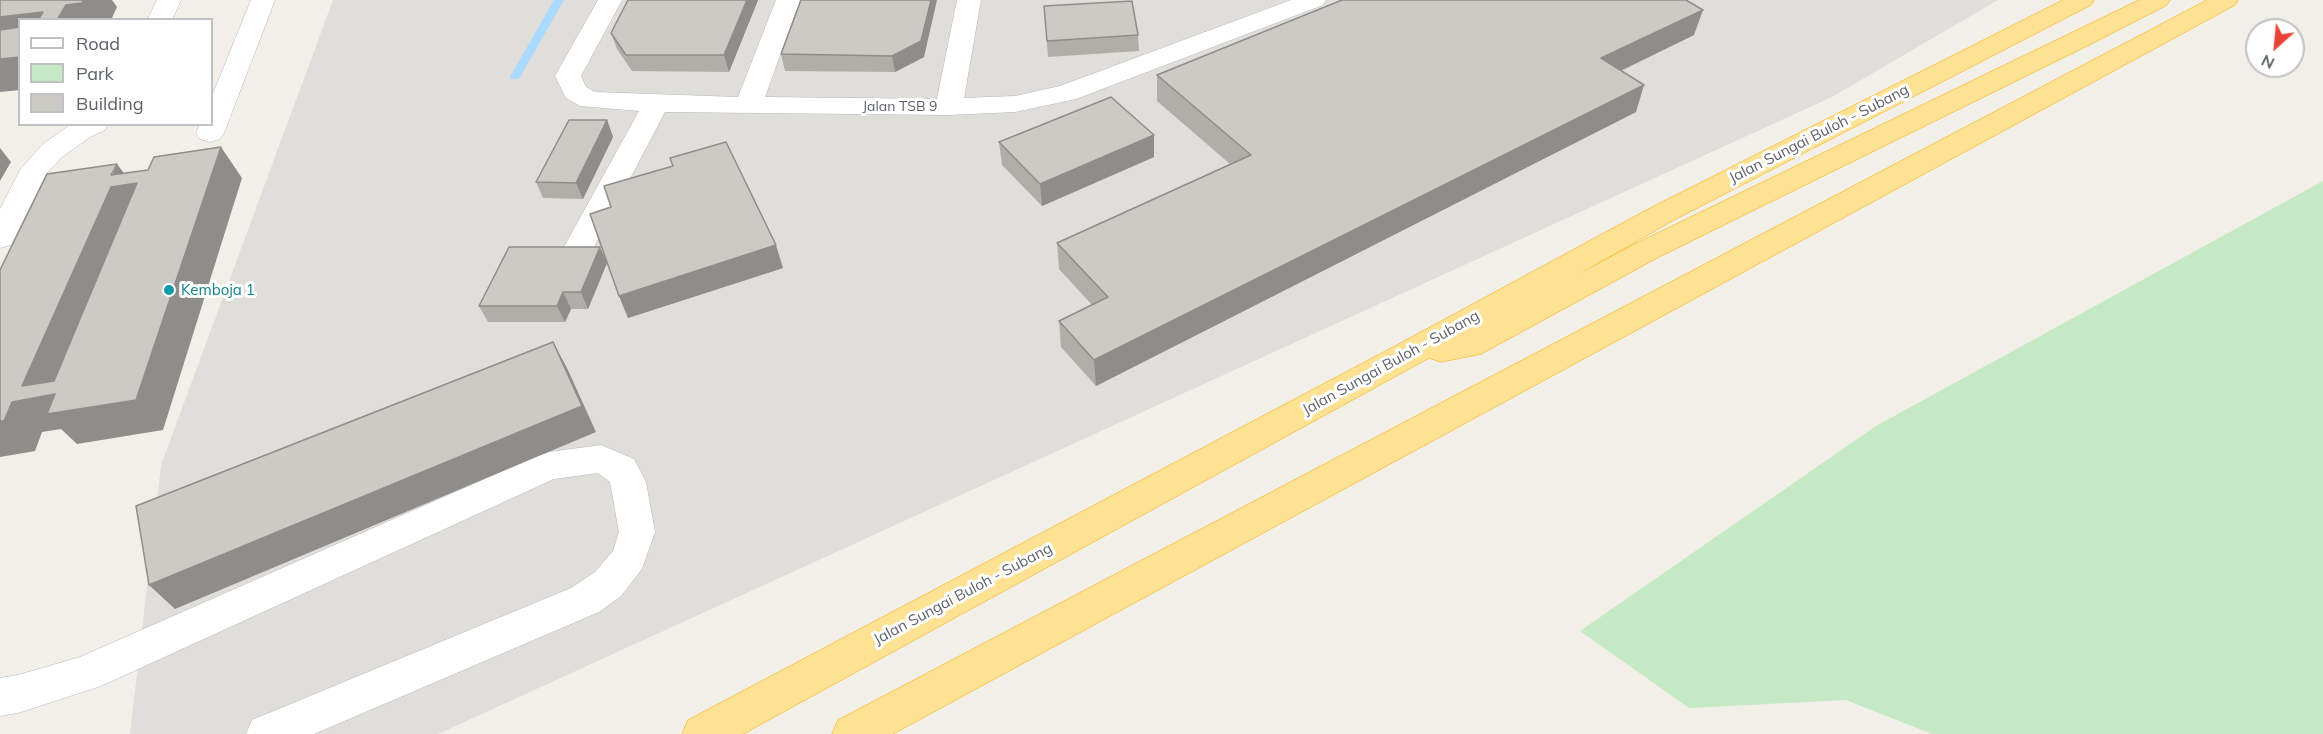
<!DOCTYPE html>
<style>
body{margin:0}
#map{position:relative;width:2323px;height:734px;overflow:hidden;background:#f1efe8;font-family:Mulish,sans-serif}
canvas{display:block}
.legend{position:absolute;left:18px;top:18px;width:195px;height:108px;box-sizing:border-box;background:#fff;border:2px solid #bfc1c3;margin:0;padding:8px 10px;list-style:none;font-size:18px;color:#5f6368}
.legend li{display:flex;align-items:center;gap:12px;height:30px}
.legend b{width:30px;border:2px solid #bfc1c3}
.north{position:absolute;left:2245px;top:18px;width:60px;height:60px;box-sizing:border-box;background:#fff;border:2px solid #bfc1c3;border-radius:50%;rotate:207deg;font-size:16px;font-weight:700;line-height:24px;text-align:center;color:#5f6368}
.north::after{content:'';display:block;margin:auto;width:21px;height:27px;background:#ea4335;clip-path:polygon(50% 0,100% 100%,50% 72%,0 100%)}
</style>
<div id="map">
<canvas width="2323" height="734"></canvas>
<ul class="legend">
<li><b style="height:8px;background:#fff"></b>Road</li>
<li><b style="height:16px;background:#c5e8c5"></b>Park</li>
<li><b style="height:16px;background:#cccac5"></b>Building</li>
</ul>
<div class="north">N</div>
</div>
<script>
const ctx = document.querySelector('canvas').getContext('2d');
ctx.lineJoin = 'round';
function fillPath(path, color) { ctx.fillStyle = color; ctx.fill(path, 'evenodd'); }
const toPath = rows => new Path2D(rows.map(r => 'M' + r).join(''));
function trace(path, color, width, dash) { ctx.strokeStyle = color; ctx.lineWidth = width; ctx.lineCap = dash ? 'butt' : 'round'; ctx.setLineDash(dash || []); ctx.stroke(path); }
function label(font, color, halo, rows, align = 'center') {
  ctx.font = font + ' Mulish,sans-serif'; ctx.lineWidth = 6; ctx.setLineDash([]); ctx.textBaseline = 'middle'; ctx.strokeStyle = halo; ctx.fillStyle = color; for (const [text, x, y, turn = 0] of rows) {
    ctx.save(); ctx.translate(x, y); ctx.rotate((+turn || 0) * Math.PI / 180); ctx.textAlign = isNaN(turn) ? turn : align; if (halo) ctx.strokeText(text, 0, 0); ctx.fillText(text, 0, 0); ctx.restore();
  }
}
fillPath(toPath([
 [333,0,1998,0,1832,97,438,734,130,734,161,465]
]), '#e0deda');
fillPath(toPath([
 [2323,181,2323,734,1932,734,1846,700,1689,708,1580,631,1876,426]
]), '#c5e8c5');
fillPath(toPath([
 [554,0,564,0,520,77,519,79,511,79,510,77,554,0]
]), '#aadaff');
const minor = toPath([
 [157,0,181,0,172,20,147,20,157,0],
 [251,0,275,0,224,133,220,139,210,142,200,139,196,133,200,124,212,124,212,96,251,0],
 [598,0,622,0,581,76,586,87,595,92,738,97,776,0,800,0,765,97,937,99,957,0,981,0,964,98,1015,96,1060,86,1291,0,1326,0,1323,5,1076,99,1015,112,949,115,665,112,594,247,590,254,579,257,568,254,564,247,639,111,580,106,566,98,555,76,598,0],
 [71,124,108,124,105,130,90,137,62,157,46,174,11,245,0,248,0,209,20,170,42,145,71,124],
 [601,445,634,459,646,482,655,532,642,569,621,596,599,612,314,734,246,734,252,720,571,588,595,572,613,551,619,532,610,482,598,473,554,479,101,686,18,713,0,716,0,678,18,675,80,657,537,456,549,452,601,445]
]);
const highway = toPath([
 [2063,0,2094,0,2091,5,1674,220,1577,275,1635,244,2139,0,2170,0,2167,5,2095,42,1657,258,1481,354,1441,362,1429,358,743,734,682,734,688,720,1397,345,1654,206,2063,0],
 [2207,0,2238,0,2235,5,893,734,832,734,838,720,2207,0]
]);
trace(minor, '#b5b8bc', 1);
trace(highway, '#f9ab00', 1);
fillPath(minor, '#fff');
fillPath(highway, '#fde293');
fillPath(toPath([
 [758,0,729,72,632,71,617,49,611,33],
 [801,0,924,57,895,72,785,71,781,54],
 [1044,6,1138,35,1139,51,1048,57],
 [1694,35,1621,71,1636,112,1096,386,1061,347,1059,321,1092,305,1059,269,1057,243,1230,164,1157,101,1157,75],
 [607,120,613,137,583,199,543,198,536,182],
 [1154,135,1154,157,1042,206,1002,165,999,142],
 [670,158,783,268,628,318,607,263,588,309,571,309,565,322,488,322,479,306,600,247,607,262,611,207,673,166]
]), '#afaea9');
fillPath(toPath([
 [84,0,112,0,117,7,111,20,57,20,66,5],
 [747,0,758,0,729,72,724,55],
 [931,0,937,0,924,57,895,72,892,56],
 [1703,10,1694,35,1593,84,1601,58],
 [43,12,48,20,20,20,20,47,0,50,0,17],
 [20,57,20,90,0,92,0,59],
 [1644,85,1636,112,1096,386,1094,360],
 [607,120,613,137,583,199,576,183],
 [1154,135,1154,157,1042,206,1040,184],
 [221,147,242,178,163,430,77,444,61,429,42,432,35,451,0,457,0,421,22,386,117,164,132,184],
 [0,148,11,162,0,181],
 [776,245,783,268,628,318,619,296],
 [600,247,607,263,588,309,581,292],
 [563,292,571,309,565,322,557,306],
 [553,342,567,368,596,432,175,609,149,585]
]), '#8f8d8a');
const building = toPath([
 [0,0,84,0,82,3,66,5,57,20,38,20,43,12,0,17,0,0],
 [628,0,747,0,724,55,626,55,611,33,628,0],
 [801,0,931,0,921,41,892,56,781,54,801,0],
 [1342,0,1686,0,1703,10,1601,58,1644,85,1094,360,1059,321,1108,297,1057,243,1251,155,1157,75,1342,0],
 [1132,1,1138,35,1047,41,1044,6,1132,1],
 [20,27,20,57,0,59,0,30,20,27],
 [1111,97,1154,135,1040,184,999,142,1111,97],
 [569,120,607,120,576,183,536,182,569,120],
 [726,142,776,245,619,296,590,214,611,207,604,186,673,166,670,158,726,142],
 [221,147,136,400,47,414,55,394,12,402,4,421,0,421,0,270,47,174,117,164,111,175,148,170,154,157,221,147],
 [137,183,54,381,22,386,111,187,137,183],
 [509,247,600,247,581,292,563,292,557,306,479,306,509,247],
 [553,342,582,406,149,585,136,506,553,342]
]);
fillPath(building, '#cccac5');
trace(building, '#8f8d8a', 1.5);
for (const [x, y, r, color] of [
 [169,290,6,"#0f9aa8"]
]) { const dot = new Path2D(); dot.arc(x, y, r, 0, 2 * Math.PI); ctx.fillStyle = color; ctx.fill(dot); trace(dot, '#fff', 2); }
label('14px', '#5f6368', '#fff', [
 ["Jalan TSB 9",900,107]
]);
label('15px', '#5f6368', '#fff', [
 ["Jalan Sungai Buloh - Subang",1819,134,-27],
 ["Jalan Sungai Buloh - Subang",1391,363,-29],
 ["Jalan Sungai Buloh - Subang",963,594,-28]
]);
label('15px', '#0d838f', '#fff', [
 ["Kemboja 1",181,290]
], 'left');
</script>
